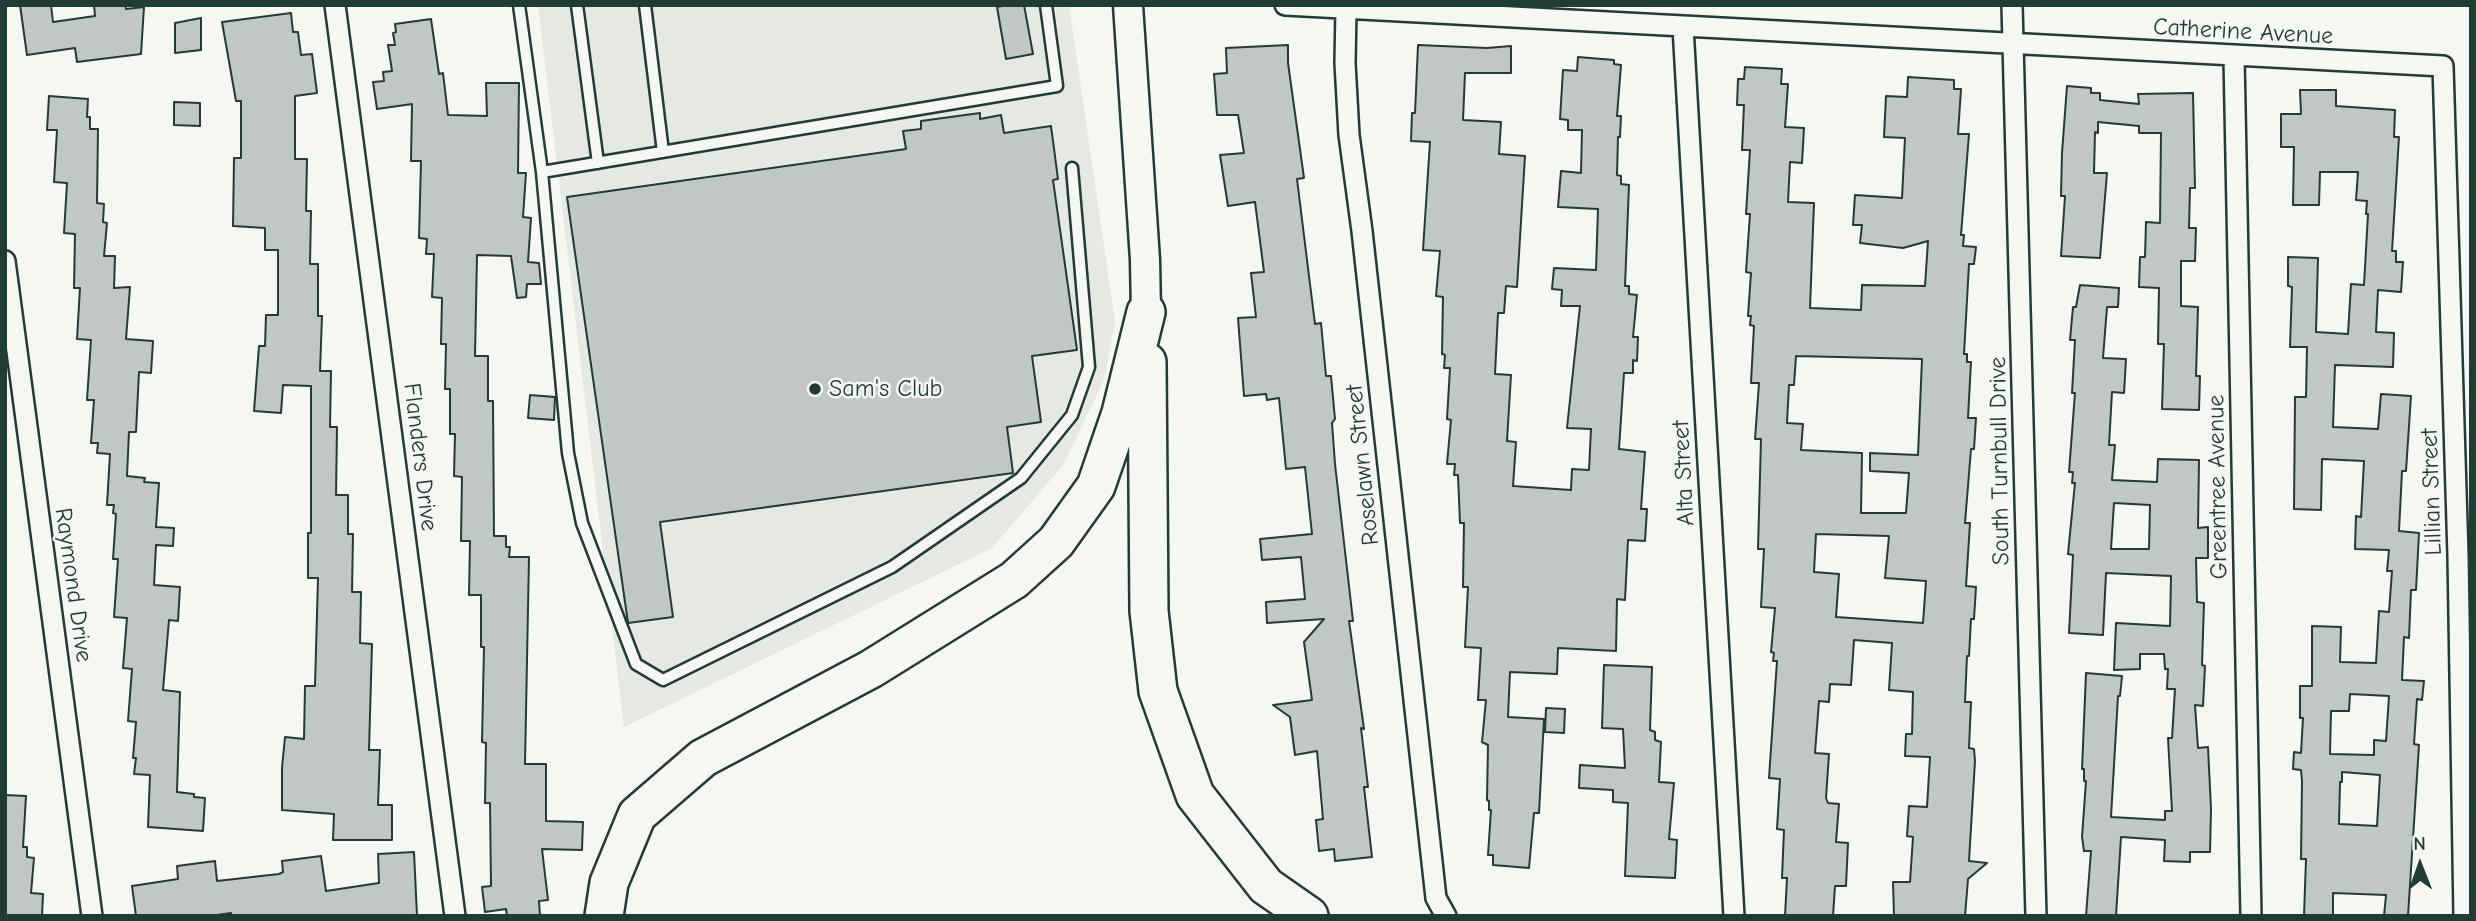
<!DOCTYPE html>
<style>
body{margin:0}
#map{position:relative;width:2476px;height:921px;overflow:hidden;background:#f6f6f2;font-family:"Comic Neue",sans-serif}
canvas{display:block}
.frame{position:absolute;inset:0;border:7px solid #1f3d34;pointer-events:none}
.north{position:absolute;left:2385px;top:830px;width:70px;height:70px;-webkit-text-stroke:5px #f6f6f2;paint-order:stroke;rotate:359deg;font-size:19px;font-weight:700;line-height:28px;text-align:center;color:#1f3d34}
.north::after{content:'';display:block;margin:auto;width:24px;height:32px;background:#1f3d34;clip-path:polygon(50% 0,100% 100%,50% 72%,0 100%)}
</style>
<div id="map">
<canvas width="2476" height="921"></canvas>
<div class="frame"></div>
<div class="north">N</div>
</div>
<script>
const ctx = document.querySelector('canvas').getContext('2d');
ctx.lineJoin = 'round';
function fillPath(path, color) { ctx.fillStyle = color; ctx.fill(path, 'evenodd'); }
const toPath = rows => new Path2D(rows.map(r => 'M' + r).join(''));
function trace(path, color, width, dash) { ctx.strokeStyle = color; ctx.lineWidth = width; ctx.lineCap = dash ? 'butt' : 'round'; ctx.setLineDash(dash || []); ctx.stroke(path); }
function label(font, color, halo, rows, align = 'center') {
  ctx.font = font + ' "Comic Neue",sans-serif'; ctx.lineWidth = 5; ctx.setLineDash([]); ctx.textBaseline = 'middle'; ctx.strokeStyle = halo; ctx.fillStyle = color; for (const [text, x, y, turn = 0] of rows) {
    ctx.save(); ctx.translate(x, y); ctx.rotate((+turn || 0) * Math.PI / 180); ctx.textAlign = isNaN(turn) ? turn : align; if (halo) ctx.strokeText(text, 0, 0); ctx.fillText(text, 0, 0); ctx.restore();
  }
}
fillPath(toPath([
 [538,5,1069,5,1115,322,1104,380,1064,464,992,548,624,727]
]), '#e6e8e4');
const building = toPath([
 [20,5,51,5,53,22,95,16,94,5,125,5,126,9,144,7,141,54,77,62,75,48,27,55,20,5],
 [1007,5,1024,5,1033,54,1006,59,997,7,1007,5],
 [291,13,293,32,298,32,301,55,312,54,317,93,295,96,295,159,307,159,306,211,311,211,310,264,318,264,318,316,322,316,320,371,331,371,330,427,337,427,336,495,348,495,348,534,353,534,352,592,361,592,360,643,372,644,369,750,380,750,378,805,392,805,392,840,333,840,334,814,282,810,282,768,285,737,304,739,305,686,315,686,318,578,308,578,308,533,311,533,311,386,283,385,281,413,254,411,259,346,265,346,266,315,278,315,278,250,265,250,265,228,233,226,234,158,241,158,241,101,236,101,222,22,291,13],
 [201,18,201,50,175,53,175,23,201,18],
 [431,19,439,74,443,73,448,115,487,116,486,83,519,83,518,173,526,173,523,217,531,218,528,262,539,263,541,284,527,284,526,297,517,298,511,256,477,255,475,356,488,356,488,401,493,401,494,536,506,536,506,547,510,547,509,557,529,557,525,764,546,764,546,821,583,822,582,850,542,849,548,900,539,901,540,916,507,916,506,909,485,912,482,887,491,886,490,803,485,803,486,743,482,742,484,647,481,647,481,595,469,595,470,541,461,541,462,477,454,476,455,434,450,434,450,389,445,389,446,344,441,344,442,298,432,297,434,254,426,254,427,239,419,238,421,161,411,161,412,104,377,109,373,82,384,81,383,72,392,71,388,45,395,45,393,33,396,32,395,24,431,19],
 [1288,45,1288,63,1304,178,1297,179,1309,276,1315,324,1321,323,1326,376,1331,376,1335,419,1332,423,1335,464,1353,621,1349,621,1364,729,1361,728,1368,787,1364,787,1372,857,1335,861,1334,849,1319,851,1316,820,1323,819,1317,751,1295,755,1290,717,1273,705,1312,700,1304,642,1324,619,1267,623,1266,602,1305,599,1301,557,1262,560,1260,539,1312,534,1305,467,1286,469,1279,398,1267,400,1266,394,1244,396,1238,318,1256,317,1251,273,1264,272,1255,202,1228,206,1220,155,1244,153,1238,115,1217,115,1214,74,1227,73,1226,48,1288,45],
 [1418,45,1487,48,1511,46,1511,73,1465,73,1463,120,1501,122,1499,154,1525,156,1517,287,1506,286,1504,313,1498,313,1495,374,1511,375,1507,441,1516,442,1513,486,1571,490,1572,469,1589,470,1591,429,1567,428,1580,306,1561,306,1562,290,1552,289,1554,268,1596,270,1598,209,1558,207,1561,171,1581,173,1582,130,1568,130,1568,120,1560,119,1563,70,1577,71,1578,57,1614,60,1614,64,1621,65,1617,116,1621,116,1620,137,1618,137,1617,175,1621,176,1621,184,1629,185,1625,286,1629,286,1629,294,1637,295,1633,337,1638,337,1637,361,1633,360,1633,373,1624,373,1619,449,1645,452,1641,509,1647,509,1645,541,1628,540,1625,600,1617,599,1616,651,1558,648,1557,674,1510,672,1508,717,1544,719,1539,813,1534,813,1529,868,1493,865,1493,855,1488,855,1491,810,1489,810,1489,801,1487,800,1488,745,1482,742,1486,700,1478,700,1481,648,1465,647,1468,587,1463,587,1464,523,1460,523,1458,475,1454,475,1455,464,1447,464,1451,420,1447,419,1450,368,1444,368,1445,355,1442,354,1443,297,1436,296,1440,251,1423,250,1430,142,1411,141,1412,113,1415,113,1418,45],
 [1745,67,1782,69,1781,84,1788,84,1785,127,1804,128,1802,163,1790,162,1788,202,1814,203,1810,308,1861,310,1862,285,1925,286,1928,241,1903,248,1860,243,1862,225,1853,225,1855,195,1902,198,1905,138,1884,137,1886,96,1907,97,1908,77,1954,80,1954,89,1961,89,1958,134,1969,134,1961,235,1964,235,1963,246,1976,247,1974,264,1969,264,1964,354,1967,354,1967,362,1971,362,1968,418,1976,418,1974,449,1971,449,1965,523,1970,523,1966,586,1976,587,1974,619,1971,619,1969,656,1967,656,1965,702,1971,702,1969,748,1974,749,1975,761,1969,861,1987,863,1968,879,1965,916,1894,916,1893,882,1910,882,1913,837,1907,836,1909,806,1927,807,1930,757,1905,756,1906,734,1912,734,1913,692,1889,690,1892,643,1854,640,1851,685,1830,684,1829,702,1819,701,1815,753,1829,754,1826,798,1828,803,1839,804,1836,842,1848,843,1846,886,1835,886,1833,916,1785,916,1787,878,1782,878,1784,830,1777,829,1780,779,1769,778,1777,661,1773,661,1774,653,1771,652,1775,608,1761,607,1764,549,1758,549,1761,439,1755,439,1759,383,1751,383,1754,326,1750,325,1751,316,1748,316,1751,273,1746,272,1750,214,1746,214,1750,150,1742,150,1744,105,1737,105,1738,79,1744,79,1745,67],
 [1796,356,1922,359,1918,455,1870,453,1870,471,1909,473,1906,513,1861,513,1862,453,1801,450,1803,424,1787,423,1789,385,1794,385,1796,356],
 [1816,534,1889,536,1885,578,1926,581,1923,623,1836,617,1839,574,1814,572,1816,534],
 [2067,86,2091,88,2091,93,2100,93,2100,100,2139,104,2138,94,2193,93,2195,188,2190,188,2189,228,2196,228,2195,261,2181,261,2181,306,2198,307,2196,376,2200,376,2199,410,2162,409,2164,344,2158,344,2159,288,2139,287,2140,257,2145,257,2146,222,2160,223,2161,133,2139,133,2139,126,2098,122,2098,133,2095,132,2094,173,2107,173,2100,258,2061,256,2065,196,2061,196,2062,153,2067,86],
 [2300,90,2336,90,2336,106,2395,110,2394,137,2399,137,2392,251,2396,251,2396,262,2403,262,2401,292,2378,290,2376,332,2394,333,2393,367,2335,365,2333,427,2378,429,2381,394,2411,396,2406,471,2402,471,2399,531,2419,533,2416,590,2411,590,2409,638,2404,637,2402,680,2424,681,2422,700,2417,699,2414,744,2419,745,2408,916,2384,916,2386,895,2333,893,2333,916,2304,916,2306,859,2301,859,2302,781,2301,770,2293,769,2294,752,2301,753,2303,718,2300,718,2300,686,2312,686,2312,626,2341,627,2340,662,2376,663,2379,611,2389,612,2392,571,2387,571,2389,550,2355,549,2356,516,2361,517,2364,461,2322,459,2321,510,2294,509,2295,397,2306,397,2307,347,2290,347,2292,287,2288,286,2288,257,2318,258,2316,332,2348,334,2351,284,2364,285,2368,214,2366,214,2367,201,2356,200,2358,172,2320,172,2319,205,2293,205,2294,147,2281,147,2281,114,2301,114,2300,90],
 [2350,694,2389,696,2386,741,2374,740,2374,755,2330,754,2331,711,2349,711,2350,694],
 [2342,772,2380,775,2377,826,2339,824,2340,782,2342,782,2342,772],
 [49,96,88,99,87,117,90,117,90,129,98,129,97,203,104,204,103,222,107,223,104,256,115,256,114,288,130,287,126,339,153,341,151,373,139,372,136,432,129,432,127,476,145,478,144,482,159,483,156,527,174,528,173,546,156,545,154,585,180,587,178,621,169,620,163,690,180,692,177,792,194,794,194,797,205,798,203,831,148,827,150,775,134,774,136,758,133,758,136,722,128,721,132,669,123,668,127,618,114,617,118,559,113,559,116,514,113,513,114,505,107,505,110,454,97,453,98,443,91,443,94,400,87,400,91,340,77,339,80,288,74,288,75,234,64,233,67,183,54,182,57,130,47,130,49,96],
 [174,102,200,103,200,126,174,125,174,102],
 [980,113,980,119,1001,115,1004,133,1051,126,1058,179,1053,180,1077,350,1032,356,1041,422,1007,427,1013,473,660,522,673,617,628,623,567,197,906,149,903,131,921,129,921,121,980,113],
 [2080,285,2119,288,2118,307,2107,307,2103,358,2126,359,2124,393,2112,392,2109,445,2115,445,2112,480,2157,482,2158,459,2199,460,2198,528,2208,527,2208,558,2196,558,2197,602,2204,603,2202,665,2205,666,2203,706,2195,705,2198,748,2208,747,2211,809,2210,852,2190,852,2190,862,2164,861,2165,840,2121,837,2116,916,2086,916,2091,851,2084,851,2082,837,2086,781,2084,781,2084,769,2082,769,2086,673,2122,676,2120,696,2118,696,2111,817,2165,820,2165,811,2172,811,2168,738,2172,738,2175,689,2167,689,2168,669,2165,669,2164,654,2140,654,2140,669,2114,670,2116,623,2170,626,2171,576,2106,573,2103,635,2069,633,2073,555,2068,554,2075,483,2072,483,2073,472,2069,472,2075,393,2072,393,2075,340,2070,340,2073,307,2076,307,2080,285],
 [2114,503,2150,505,2149,549,2111,549,2114,503],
 [530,395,555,397,554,420,528,418,530,395],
 [1604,665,1652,667,1650,730,1655,732,1655,740,1661,742,1659,782,1674,783,1669,839,1677,840,1675,878,1625,876,1628,803,1613,802,1613,790,1579,788,1580,765,1625,768,1623,729,1602,728,1604,665],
 [1546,708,1565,709,1564,733,1545,732,1546,708],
 [5,795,26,796,23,847,27,847,27,857,34,858,31,893,43,894,42,916,5,916,5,795],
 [414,852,417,916,231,916,231,913,209,916,136,916,132,886,178,879,177,866,215,861,217,881,279,874,283,872,282,861,321,856,326,891,379,883,378,854,414,852]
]);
fillPath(building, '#c1c8c3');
trace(building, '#1f3d34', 2);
const lane = toPath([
 [519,5,542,172,1057,86,1046,5],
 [577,5,598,163],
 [645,5,663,152],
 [542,172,568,453,582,523,636,664,663,680,892,567,1021,478,1072,415,1089,367,1072,168]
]);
const street = toPath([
 [335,5,455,916],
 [1285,5,2443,66,2458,556,2464,916],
 [2012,5,2036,916],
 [1346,10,1345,63,1349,135,1362,231,1436,898,1446,916],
 [1683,27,1734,916],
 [2234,57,2251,916],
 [5,261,92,916]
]);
const secondary = toPath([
 [1128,5,1145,260,1146,312]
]);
const highway = toPath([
 [1147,362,1149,611,1158,691,1195,795,1266,886,1309,916],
 [604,916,609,883,637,815,703,758,871,669,1014,580,1056,542,1096,486,1121,413,1146,312]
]);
trace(lane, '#1f3d34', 15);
trace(street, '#1f3d34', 24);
trace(secondary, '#1f3d34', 33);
trace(highway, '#1f3d34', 42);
trace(lane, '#f6f6f2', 10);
trace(street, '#f6f6f2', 19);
trace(secondary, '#f6f6f2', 28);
trace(highway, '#f6f6f2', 37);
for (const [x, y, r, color] of [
 [815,389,7,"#1f3d34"]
]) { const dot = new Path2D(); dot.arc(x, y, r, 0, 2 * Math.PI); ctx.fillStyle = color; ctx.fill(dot); trace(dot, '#f6f6f2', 2.5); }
label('24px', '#1f3d34', '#f6f6f2', [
 ["Catherine Avenue",2243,32,3],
 ["Flanders Drive",420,457,83],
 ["South Turnbull Drive",2000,461,-91],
 ["Roselawn Street",1363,465,-96],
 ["Alta Street",1684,473,-93],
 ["Greentree Avenue",2218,487,-91],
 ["Lillian Street",2432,492,-92],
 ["Raymond Drive",73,585,82]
]);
label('24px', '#1f3d34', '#f6f6f2', [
 ["Sam's Club",829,389]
], 'left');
</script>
